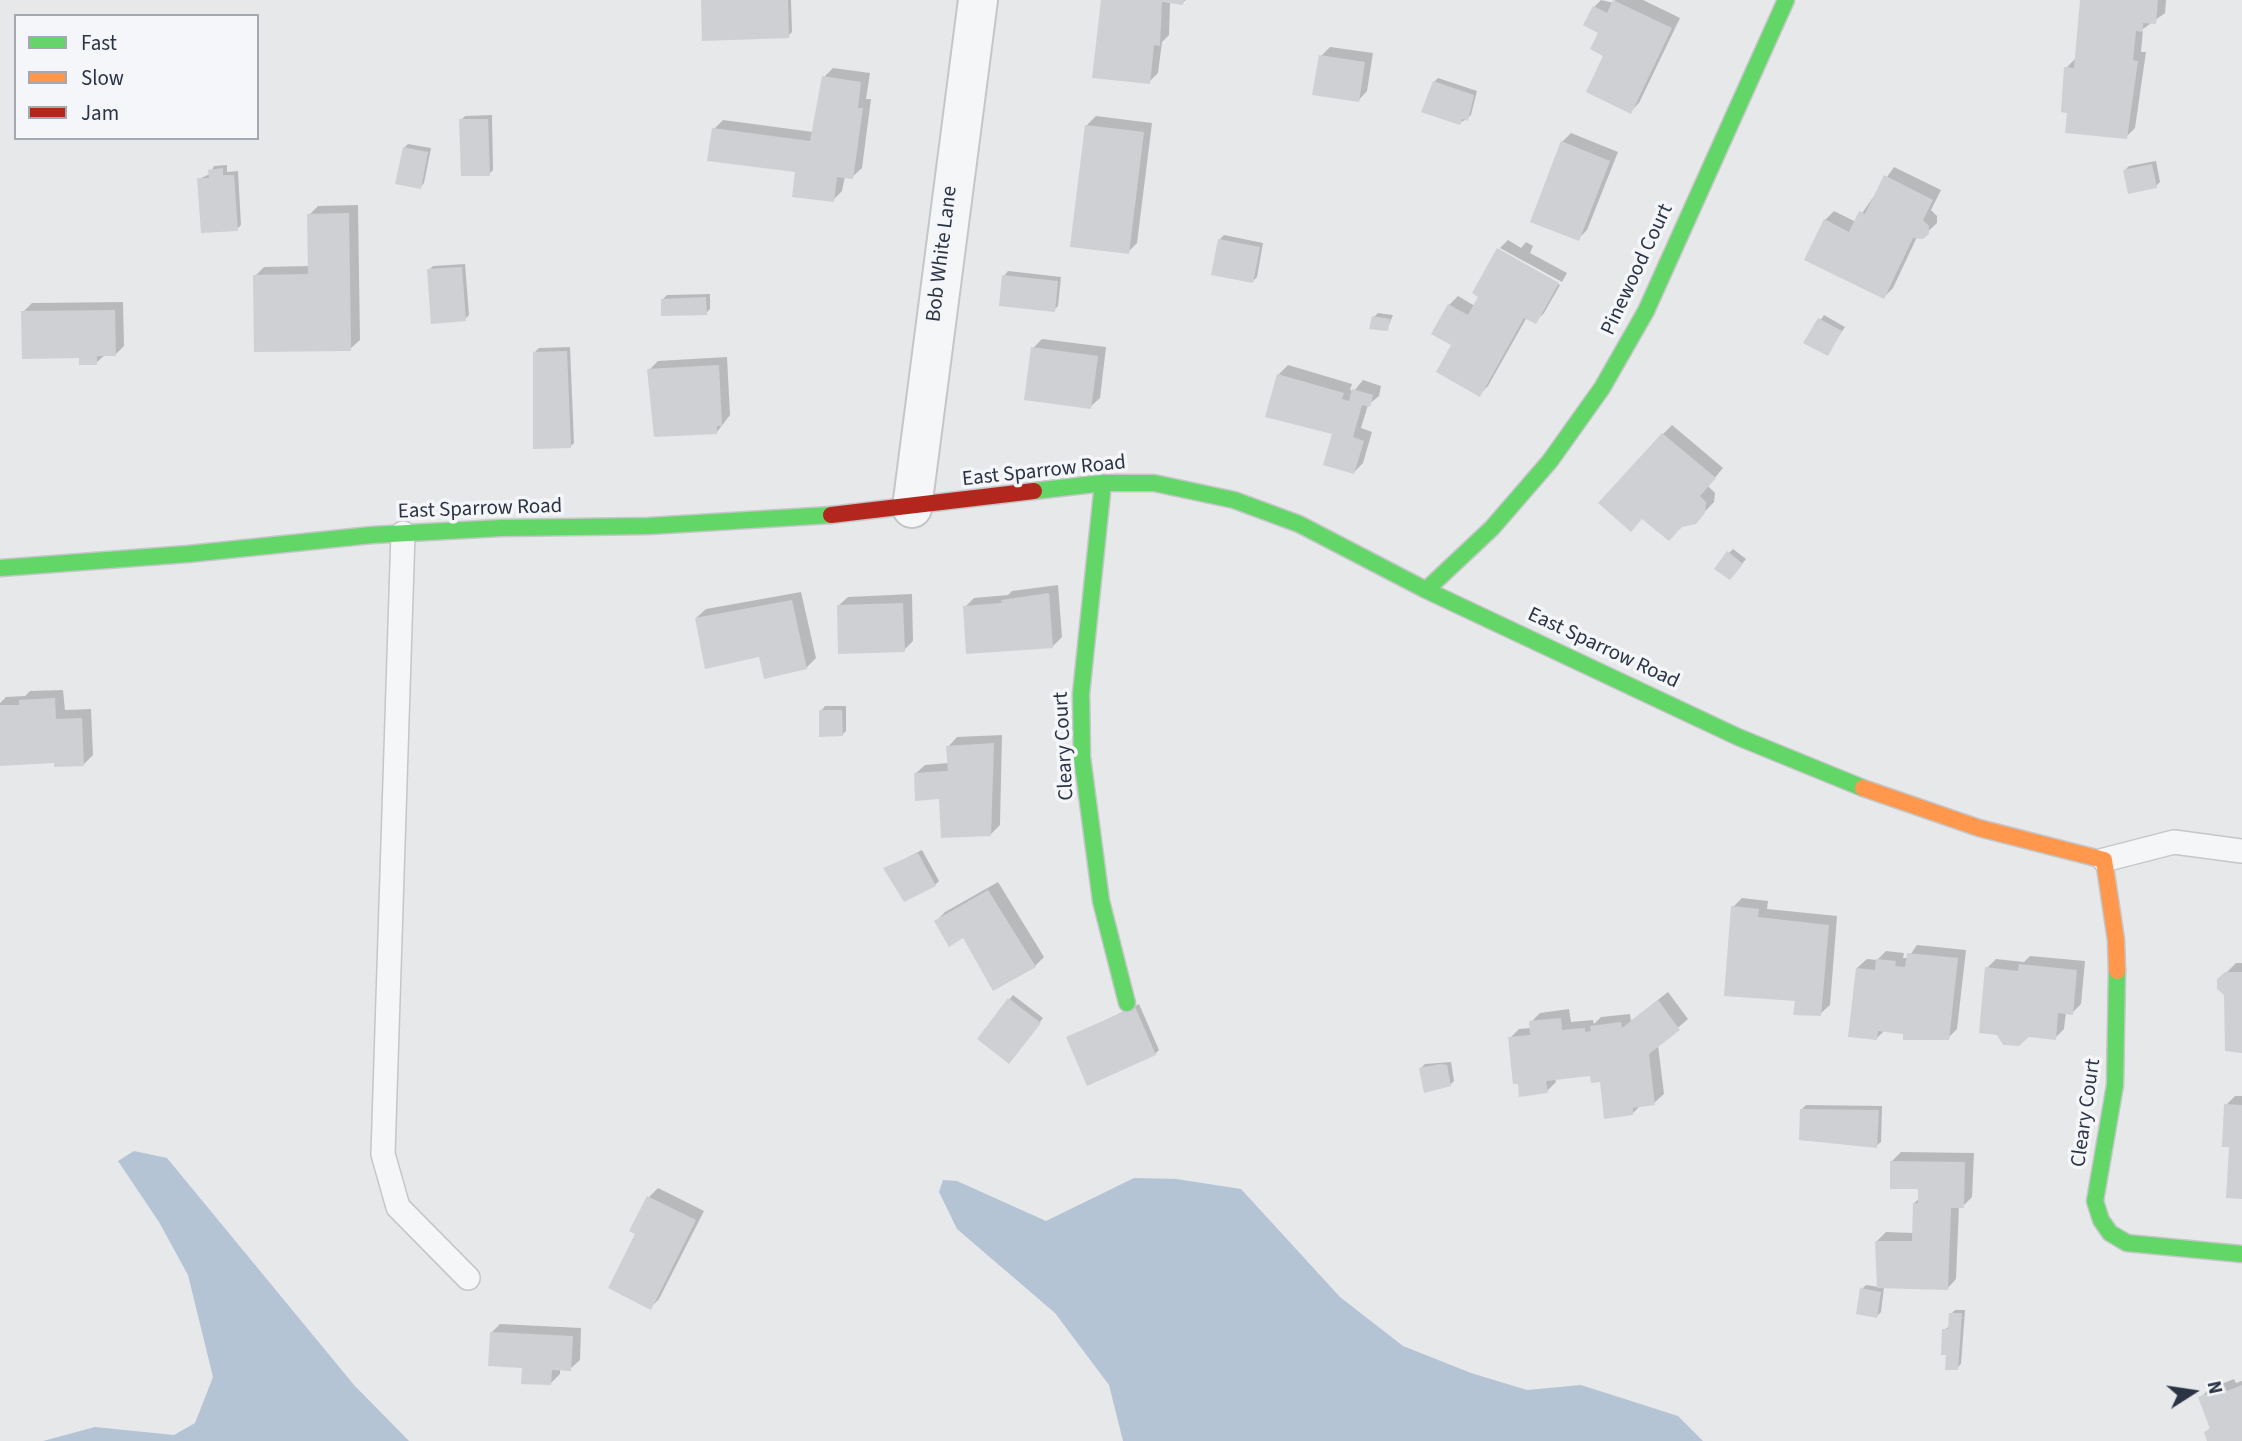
<!DOCTYPE html>
<style>
body{margin:0}
#map{position:relative;width:2242px;height:1441px;overflow:hidden;background:#e6e8ea;font-family:"Source Sans 3",sans-serif}
canvas{display:block}
.legend{position:absolute;left:14px;top:14px;width:245px;height:126px;box-sizing:border-box;background:#f4f6f9;border:2px solid #a4a8b1;margin:0;padding:9px 12px;list-style:none;font-size:21px;color:#2b3445}
.legend li{display:flex;align-items:center;gap:14px;height:35px}
.legend b{width:35px;border:2px solid #a4a8b1}
.north{position:absolute;left:2158px;top:1357px;width:70px;height:70px;-webkit-text-stroke:5px #f4f6f9;paint-order:stroke;rotate:78deg;font-size:19px;font-weight:700;line-height:28px;text-align:center;color:#2b3445}
.north::after{content:'';display:block;margin:auto;width:24px;height:32px;background:#2b3445;clip-path:polygon(50% 0,100% 100%,50% 72%,0 100%)}
</style>
<div id="map">
<canvas width="2242" height="1441"></canvas>
<ul class="legend">
<li><b style="height:9px;background:#63d668"></b>Fast</li>
<li><b style="height:9px;background:#ff974d"></b>Slow</li>
<li><b style="height:9px;background:#b3261e"></b>Jam</li>
</ul>
<div class="north">N</div>
</div>
<script>
const ctx = document.querySelector('canvas').getContext('2d');
ctx.lineJoin = 'round';
function fillPath(path, color) { ctx.fillStyle = color; ctx.fill(path, 'evenodd'); }
const toPath = rows => new Path2D(rows.map(r => 'M' + r).join(''));
function trace(path, color, width, dash) { ctx.strokeStyle = color; ctx.lineWidth = width; ctx.lineCap = dash ? 'butt' : 'round'; ctx.setLineDash(dash || []); ctx.stroke(path); }
function label(font, color, halo, rows, align = 'center') {
  ctx.font = font + ' "Source Sans 3",sans-serif'; ctx.lineWidth = 7; ctx.setLineDash([]); ctx.textBaseline = 'middle'; ctx.strokeStyle = halo; ctx.fillStyle = color; for (const [text, x, y, turn = 0] of rows) {
    ctx.save(); ctx.translate(x, y); ctx.rotate((+turn || 0) * Math.PI / 180); ctx.textAlign = isNaN(turn) ? turn : align; if (halo) ctx.strokeText(text, 0, 0); ctx.fillText(text, 0, 0); ctx.restore();
  }
}
fillPath(toPath([
 [134,1151,167,1158,354,1385,409,1441,43,1441,95,1427,174,1435,195,1423,213,1377,188,1275,159,1222,118,1161],
 [1134,1178,1176,1179,1241,1189,1340,1297,1403,1346,1471,1373,1527,1390,1581,1385,1678,1416,1703,1441,1123,1441,1109,1385,1055,1313,957,1229,939,1192,943,1180,957,1181,1046,1221]
]), '#b4c4d5');
fillPath(toPath([
 [703,0,791,0,792,32,788,36],
 [1103,0,1186,0,1182,3,1170,2,1169,35,1162,42,1158,73,1149,82],
 [1601,0,1614,3,1615,0,1643,0,1680,18,1639,103,1630,112,1594,7],
 [2082,0,2166,0,2165,13,2143,29,2141,52,2146,52,2135,128,2126,137,2069,111,2066,68,2075,59],
 [1330,47,1373,53,1367,91,1358,101,1321,56],
 [833,68,870,73,866,99,871,99,862,168,852,177,845,176,842,191,833,200,797,171,714,129,723,120,813,132,824,77],
 [1438,78,1477,91,1471,115,1467,119,1459,123,1434,82],
 [492,115,493,170,489,174,461,120,465,116],
 [1096,116,1152,123,1137,243,1128,252,1087,125],
 [1571,133,1618,152,1587,230,1578,239,1562,142],
 [408,144,431,148,424,183,420,188,404,148],
 [2156,161,2160,182,2156,186,2125,170,2129,166],
 [227,165,227,172,238,171,241,225,237,229,199,179,210,174,214,166],
 [1894,167,1941,190,1931,210,1937,216,1937,223,1922,237,1917,237,1893,288,1884,297,1825,220,1834,211,1856,222],
 [358,205,360,340,350,349,255,276,264,267,310,266,309,215,318,206],
 [1224,235,1263,243,1257,277,1253,281,1220,239],
 [1508,240,1521,248,1526,242,1533,246,1530,253,1567,273,1562,282,1500,248],
 [1499,251,1560,285,1544,313,1535,322,1527,317,1488,386,1479,395,1453,345,1449,305,1458,296,1475,306],
 [465,264,469,315,465,319,429,270,433,266],
 [1008,271,1061,277,1058,306,1054,310,1004,276],
 [710,294,710,309,706,313,663,299,667,295],
 [123,302,124,346,115,355,105,355,96,363,80,356,23,312,32,303],
 [1378,313,1393,315,1387,329,1374,317],
 [1824,315,1845,327,1827,354,1806,342],
 [1042,339,1106,347,1100,398,1090,407,1033,348],
 [570,347,574,443,570,447,535,352,539,348],
 [727,357,730,415,717,432,649,370,658,361],
 [1288,365,1352,384,1350,390,1354,391,1363,380,1381,386,1379,396,1368,405,1361,428,1372,432,1363,463,1354,472,1335,433,1267,416,1279,374],
 [1672,425,1723,468,1708,486,1715,493,1714,502,1695,522,1643,517,1663,434],
 [1733,549,1746,559,1734,574,1729,553],
 [1058,585,1062,637,1053,646,965,607,974,598,1008,595,1012,591],
 [801,592,816,658,806,668,760,654,696,618,706,609],
 [912,594,913,641,904,650,838,606,848,597],
 [63,690,65,710,91,709,93,755,84,764,55,761,0,764,0,703,6,697,25,696,30,691],
 [825,706,846,706,846,731,842,735,821,711],
 [1002,735,1000,825,991,834,915,774,925,765,949,763,948,747,957,737],
 [922,850,939,881,935,885,885,869],
 [998,882,1044,957,1035,966,936,921,945,912],
 [1742,898,1768,901,1767,909,1837,916,1830,1005,1820,1014,1796,999,1733,907],
 [1917,945,1966,950,1957,1029,1948,1038,1885,1030,1877,1038,1857,968,1867,959,1877,960,1886,951,1904,953,1903,958,1908,958],
 [2030,956,2085,961,2081,1004,2072,1013,2066,1012,2064,1029,2055,1038,1987,968,1996,959,2024,962],
 [2236,963,2242,963,2242,1051,2219,980],
 [1668,992,1688,1019,1658,1045,1664,1094,1654,1103,1641,1105,1633,1113,1601,1080,1592,1074,1555,1078,1556,1082,1547,1091,1510,1038,1519,1029,1531,1028,1531,1022,1540,1013,1569,1009,1571,1022,1593,1020,1594,1024,1601,1017,1630,1014,1631,1021],
 [1013,995,1043,1018,1013,1057,979,1038],
 [1139,1004,1159,1050,1155,1054,1068,1038],
 [1451,1062,1454,1081,1450,1085,1421,1068,1425,1064],
 [2235,1096,2242,1096,2242,1197,2226,1105],
 [1806,1105,1882,1106,1881,1142,1876,1146,1802,1109],
 [1901,1152,1974,1153,1972,1197,1963,1206,1959,1206,1956,1279,1947,1289,1884,1287,1881,1312,1877,1316,1862,1289,1866,1285,1879,1287,1877,1241,1886,1232,1914,1233,1914,1203,1920,1198,1920,1188,1892,1161],
 [658,1188,704,1211,659,1299,650,1308,637,1233,632,1231,649,1197],
 [1955,1310,1965,1310,1961,1364,1957,1368,1948,1354,1944,1330,1950,1326,1951,1314],
 [500,1324,581,1328,580,1360,570,1369,560,1369,560,1374,551,1383,524,1366,491,1333],
 [2234,1379,2236,1383,2242,1381,2242,1441,2209,1441,2206,1432,2211,1427,2200,1398,2209,1389]
]), '#0003');
fillPath(toPath([
 [701,0,788,0,789,38,702,41],
 [1101,0,1184,0,1183,5,1162,2,1160,46,1154,45,1150,84,1092,78],
 [1613,0,1672,28,1631,114,1586,92,1603,56,1590,49,1598,33,1583,25,1593,6,1607,13],
 [2080,0,2158,0,2156,24,2143,23,2143,32,2136,31,2133,60,2138,61,2127,139,2065,133,2067,113,2061,112,2064,67,2074,68],
 [1319,55,1365,62,1359,102,1312,95],
 [822,76,861,82,858,108,863,108,853,179,837,177,834,202,792,197,795,172,707,161,712,128,810,141],
 [1433,81,1474,95,1468,121,1462,119,1460,125,1421,112],
 [459,119,488,119,490,176,461,176],
 [1085,125,1144,132,1129,254,1070,247],
 [1561,141,1610,161,1579,241,1530,222],
 [403,147,428,152,421,189,395,184],
 [2152,164,2157,188,2128,194,2123,170],
 [223,168,223,175,234,175,238,231,201,233,197,178,209,178,208,170],
 [1884,175,1933,200,1923,220,1929,226,1929,234,1923,239,1913,238,1884,299,1804,260,1824,219,1849,232,1859,211,1865,214],
 [349,213,351,351,254,352,253,275,308,274,307,214],
 [1218,239,1260,247,1253,283,1211,275],
 [1497,248,1559,283,1536,324,1524,318,1480,397,1436,372,1451,345,1431,334,1448,304,1468,315,1478,297,1472,293],
 [462,267,466,321,431,324,427,269],
 [1002,275,1058,281,1055,312,999,306],
 [706,297,707,315,661,316,661,299],
 [115,310,116,356,97,356,97,365,79,365,79,358,22,359,21,311],
 [1372,316,1390,319,1388,331,1369,329],
 [1818,318,1842,331,1828,356,1803,343],
 [1031,347,1098,356,1091,409,1024,400],
 [567,351,571,448,533,449,533,352],
 [719,365,722,426,717,426,717,434,654,437,647,369],
 [1277,374,1344,393,1342,399,1349,401,1352,389,1373,395,1370,407,1362,405,1353,437,1364,441,1354,474,1323,465,1332,434,1265,417],
 [1662,433,1716,478,1700,496,1706,502,1705,513,1696,524,1682,527,1669,541,1642,519,1631,532,1598,503],
 [1727,551,1743,564,1730,580,1714,569],
 [1049,593,1053,648,966,654,963,606,1002,603,1001,600],
 [792,600,807,669,764,679,759,657,705,669,695,618],
 [903,603,905,652,838,654,837,605],
 [55,698,56,719,82,718,84,766,54,767,54,763,0,766,0,705,19,705,19,700],
 [819,710,842,710,843,736,819,737],
 [994,743,991,836,941,838,939,799,915,801,914,773,948,771,946,746],
 [918,853,936,886,904,902,883,868],
 [988,890,1036,967,993,991,963,938,949,947,934,921],
 [1731,906,1759,909,1758,917,1829,925,1821,1016,1793,1015,1795,1001,1724,996],
 [1907,953,1958,958,1949,1040,1903,1040,1903,1034,1878,1031,1877,1040,1848,1037,1856,968,1875,970,1876,959,1896,961,1895,966,1905,967],
 [2019,964,2077,970,2073,1015,2058,1013,2056,1040,2029,1037,2019,1046,2003,1045,1997,1035,1979,1033,1985,967,2018,971],
 [2225,972,2242,972,2242,1053,2225,1051,2224,995,2217,989,2217,979],
 [1008,998,1041,1023,1009,1064,977,1039],
 [1658,1000,1680,1030,1649,1054,1655,1105,1633,1108,1633,1115,1604,1119,1600,1082,1591,1083,1590,1076,1546,1081,1548,1093,1519,1097,1518,1084,1513,1084,1508,1037,1530,1035,1529,1021,1561,1018,1562,1030,1585,1028,1585,1032,1591,1031,1590,1026,1621,1022,1622,1028],
 [1135,1007,1156,1055,1087,1086,1066,1037],
 [1440,1064,1447,1065,1451,1086,1424,1093,1419,1068],
 [2224,1104,2242,1105,2242,1199,2226,1198,2229,1147,2222,1147],
 [1800,1109,1879,1110,1877,1148,1799,1140],
 [1890,1161,1965,1162,1964,1208,1951,1208,1948,1290,1877,1288,1875,1241,1912,1241,1913,1203,1918,1203,1918,1189,1890,1189],
 [647,1196,696,1220,651,1310,608,1288,635,1234,629,1231],
 [1860,1288,1881,1292,1877,1318,1856,1314],
 [1949,1313,1962,1313,1958,1370,1945,1370,1946,1355,1941,1355,1942,1329,1948,1329],
 [490,1332,573,1336,571,1371,552,1370,551,1385,521,1384,522,1368,488,1366],
 [2242,1385,2242,1441,2207,1441,2204,1432,2210,1429,2198,1397,2225,1387,2227,1391]
]), '#ced0d3');
const lane = toPath([
 [403,533,383,1154,398,1207,468,1278],
 [2104,860,2174,842,2242,851]
]);
const street = toPath([
 [912,508,978,0]
]);
const fast = toPath([
 [1103,483,1081,694,1082,757,1101,901,1127,1003],
 [1034,491,1103,483,1154,483,1234,500,1299,524,1426,590,1738,737,1863,788],
 [0,568,188,554,372,535,501,528,649,526,831,515],
 [1426,590,1492,528,1550,461,1602,388,1646,311,1786,0],
 [2117,971,2115,1085,2095,1201,2101,1220,2110,1233,2127,1243,2242,1254]
]);
const slow = toPath([
 [1863,788,1979,828,2104,860,2116,940,2117,971]
]);
const jam = toPath([
 [831,515,1034,491]
]);
trace(lane, '#c4c6c8', 26);
trace(street, '#c4c6c8', 42);
trace(fast, '#c4c6c8', 19);
trace(slow, '#c4c6c8', 19);
trace(jam, '#c4c6c8', 19);
trace(lane, '#f5f6f7', 23);
trace(street, '#f5f6f7', 38);
trace(fast, '#63d668', 16);
trace(slow, '#ff974d', 16);
trace(jam, '#b3261e', 16);
label('21px', '#2b3445', '#f4f6f9', [
 ["Bob White Lane",943,254,-83],
 ["Pinewood Court",1638,270,-65],
 ["East Sparrow Road",1044,472,-6],
 ["East Sparrow Road",480,510,-2],
 ["East Sparrow Road",1603,649,25],
 ["Cleary Court",1065,746,-93],
 ["Cleary Court",2087,1113,-82]
]);
</script>
